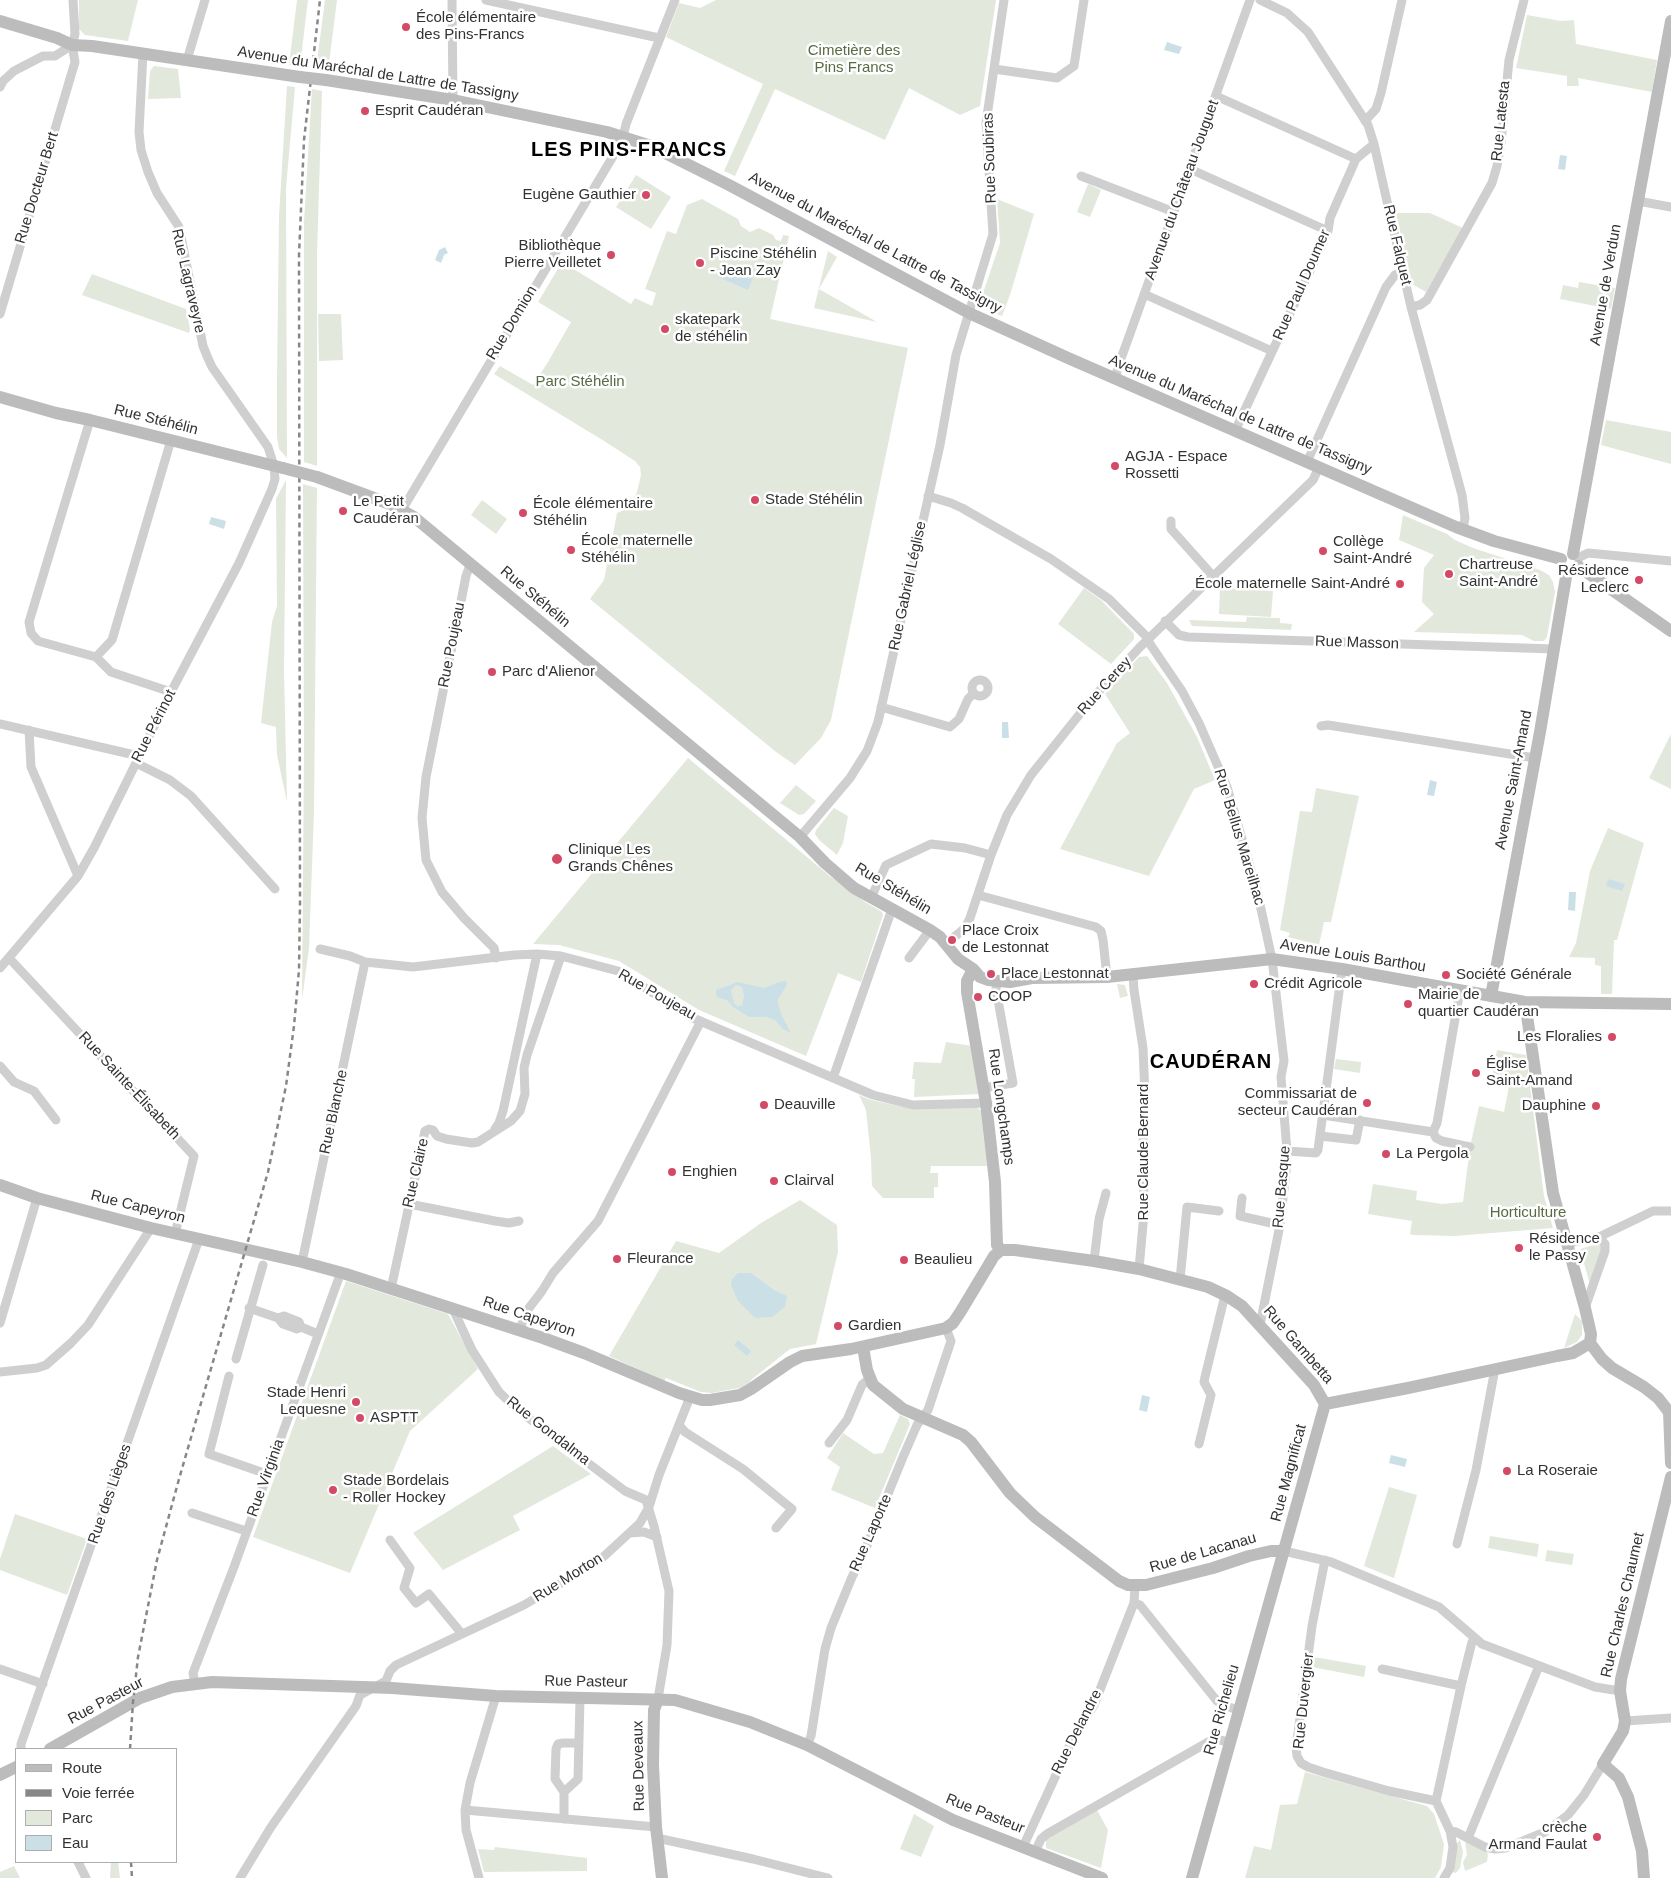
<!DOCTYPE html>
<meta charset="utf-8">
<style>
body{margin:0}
#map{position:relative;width:1671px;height:1878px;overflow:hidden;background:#fff;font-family:Helvetica,sans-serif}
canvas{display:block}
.legend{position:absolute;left:15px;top:1748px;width:162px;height:115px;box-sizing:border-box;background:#fff;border:1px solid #adadad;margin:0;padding:6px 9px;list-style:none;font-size:15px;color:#323232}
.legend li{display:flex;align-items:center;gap:10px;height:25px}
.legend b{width:25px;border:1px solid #adadad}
</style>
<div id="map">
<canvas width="1671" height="1878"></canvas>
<ul class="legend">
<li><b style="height:6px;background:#bcbcbc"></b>Route</li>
<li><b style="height:6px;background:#878787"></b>Voie ferrée</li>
<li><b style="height:14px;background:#e3e8dc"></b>Parc</li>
<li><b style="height:14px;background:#cbe0e6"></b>Eau</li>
</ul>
</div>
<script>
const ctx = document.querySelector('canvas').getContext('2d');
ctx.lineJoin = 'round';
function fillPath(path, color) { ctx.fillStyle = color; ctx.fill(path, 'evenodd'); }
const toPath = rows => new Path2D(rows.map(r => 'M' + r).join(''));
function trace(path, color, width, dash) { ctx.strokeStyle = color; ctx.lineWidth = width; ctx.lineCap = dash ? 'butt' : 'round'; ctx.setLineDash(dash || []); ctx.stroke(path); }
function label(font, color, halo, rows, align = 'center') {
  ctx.font = font + ' Helvetica,sans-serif'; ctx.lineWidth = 5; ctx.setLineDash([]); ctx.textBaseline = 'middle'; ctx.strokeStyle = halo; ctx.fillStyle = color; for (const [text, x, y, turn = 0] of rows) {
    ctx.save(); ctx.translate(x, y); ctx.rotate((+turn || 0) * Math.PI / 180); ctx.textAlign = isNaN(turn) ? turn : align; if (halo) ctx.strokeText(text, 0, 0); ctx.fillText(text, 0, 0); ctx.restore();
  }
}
fillPath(toPath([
 [79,0,138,0,128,41,85,35,79,29],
 [297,0,308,0,300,66,289,65],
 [325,0,337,0,328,71,316,69],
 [716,0,996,0,980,106,960,115,909,88,885,140,775,89,735,176,724,171,763,84,666,37,679,3,700,8],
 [1527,15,1561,21,1574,20,1576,44,1657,60,1652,92,1578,78,1579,86,1567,86,1567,76,1516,68],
 [154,66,178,69,181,98,148,99,150,71],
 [287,86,295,87,286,188,287,458,279,449,277,437,277,380,279,216],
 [312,89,322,91,317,254,317,466,304,462,304,222],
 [636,175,671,197,651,229,616,207],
 [1088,184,1101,190,1090,217,1077,212],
 [702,199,738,219,741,226,750,232,759,228,773,235,776,240,781,241,783,235,789,236,770,319,908,348,831,720,821,738,795,765,776,752,590,599,604,580,617,513,628,508,637,492,641,475,640,467,635,461,604,441,494,374,500,366,533,385,548,362,571,322,538,302,562,262,631,304,635,298,652,306,656,293,645,289,667,231,676,234,687,205],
 [997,199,1034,214,1010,295,1002,316,984,309,980,302,1000,243],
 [1396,213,1430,213,1463,228,1426,292,1412,284],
 [828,251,837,257,819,289,877,322,814,308],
 [92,274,186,309,190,329,189,333,82,295],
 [1579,282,1615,288,1611,309,1560,299,1563,285,1578,288],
 [318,314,341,314,343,360,319,361],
 [1606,420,1671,432,1671,464,1601,445],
 [286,480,284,671,287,802,277,755,276,727,261,723,272,622,277,606,276,499],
 [303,484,317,488,314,812,309,948,302,1000,304,756],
 [482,500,507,519,496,534,471,515],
 [1403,515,1447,534,1455,540,1473,548,1540,570,1549,575,1553,582,1555,592,1547,637,1544,641,1534,641,1522,635,1414,632,1434,614,1422,602,1424,568,1434,555,1399,540],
 [1084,588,1101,600,1134,634,1134,639,1111,664,1058,624],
 [1220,588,1273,591,1271,617,1219,614],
 [1247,617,1280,618,1280,623,1292,624,1291,630,1192,626,1189,620,1246,622],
 [1147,656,1167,683,1197,737,1215,780,1194,789,1149,876,1060,849,1117,743,1130,733,1105,694,1139,657],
 [1671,734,1671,789,1649,778],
 [688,758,831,877,840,882,865,902,882,912,883,915,861,982,838,973,806,1056,699,1010,619,961,559,945,533,944],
 [796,785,816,801,804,814,799,815,780,803],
 [1316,788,1359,796,1331,922,1324,922,1319,945,1288,937,1290,933,1280,930,1300,811,1312,812],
 [834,808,848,816,843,843,837,855,819,840,815,834,816,830],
 [1608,828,1644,843,1617,940,1614,940,1612,994,1601,994,1601,966,1595,965,1595,958,1569,957,1576,943,1590,871],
 [1117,984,1125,985,1128,996,1120,998],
 [946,1042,972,1046,979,1094,914,1097,915,1079,912,1079,914,1062,941,1063],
 [1497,1050,1526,1055,1544,1196,1553,1228,1455,1236,1413,1235,1410,1234,1412,1221,1368,1214,1373,1184,1417,1191,1416,1200,1442,1204,1463,1202,1470,1147,1479,1106,1504,1112,1509,1086,1491,1083],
 [1336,1059,1361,1062,1360,1073,1334,1069],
 [859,1095,871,1100,913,1109,977,1107,981,1111,987,1166,931,1166,930,1173,938,1173,938,1187,934,1187,934,1198,883,1198,872,1186,871,1158,866,1110],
 [800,1200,837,1225,838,1252,816,1344,790,1349,751,1380,749,1384,744,1387,712,1393,701,1392,666,1378,664,1381,609,1356,676,1241,719,1253,761,1223],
 [1601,1243,1602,1246,1591,1288,1580,1249],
 [346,1281,448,1314,478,1369,410,1431,350,1573,253,1537],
 [1575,1314,1582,1321,1582,1335,1577,1342,1564,1348],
 [900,1415,908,1419,910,1424,875,1508,831,1490,840,1467,827,1458,843,1433,874,1454,883,1453],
 [553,1446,591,1474,513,1516,520,1530,443,1570,413,1533],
 [1389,1487,1417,1495,1394,1578,1364,1566],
 [15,1514,87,1539,67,1595,0,1570,0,1559],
 [1490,1536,1539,1544,1537,1557,1488,1548],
 [1547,1550,1574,1554,1572,1565,1545,1561],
 [1314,1657,1366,1666,1364,1677,1312,1667],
 [1305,1772,1427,1806,1434,1814,1444,1844,1441,1867,1435,1878,1245,1878,1254,1846,1271,1850,1280,1805,1297,1804],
 [1097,1810,1108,1830,1101,1868,1046,1848,1046,1839],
 [914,1814,934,1826,921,1857,900,1849],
 [1460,1840,1463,1852,1460,1868,1456,1873,1452,1872,1457,1843],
 [1465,1841,1486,1851,1488,1854,1487,1862,1465,1871,1463,1862,1467,1855],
 [495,1847,587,1858,587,1871,484,1872,478,1849,494,1850],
 [111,1862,118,1862,120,1878,110,1878],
 [14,1866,20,1878,0,1878,0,1872]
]), '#e3e8dc');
fillPath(toPath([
 [1167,42,1182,47,1179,54,1164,50],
 [1560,155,1567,156,1565,170,1558,169],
 [445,247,448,253,444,255,441,263,435,260,439,250],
 [724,263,754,275,748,290,718,277],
 [211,517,226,521,224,529,209,524],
 [1002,722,1008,722,1009,738,1002,738],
 [1430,780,1437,782,1434,796,1427,795],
 [1608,879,1625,884,1622,891,1606,886],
 [1569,892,1576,892,1575,911,1568,910],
 [786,981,787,985,778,999,778,1003,781,1014,791,1033,783,1029,775,1020,766,1017,749,1017,733,1007,727,1000,719,998,716,995,716,990,738,982,764,988,779,982],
 [736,985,742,987,744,996,742,1006,737,1006,734,1003,731,990],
 [738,1273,751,1273,774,1290,787,1296,785,1307,772,1317,755,1318,738,1301,731,1285,732,1279],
 [738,1340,751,1351,747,1356,734,1345],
 [1142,1395,1150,1397,1147,1412,1139,1410],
 [1391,1455,1407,1459,1405,1467,1389,1463]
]), '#cbe0e6');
trace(toPath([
 [452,0,453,100],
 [486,0,659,38],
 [1260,0,1287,13,1308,32,1368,125,1374,144,1411,307,1462,495,1465,518,1463,529],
 [187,60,205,0],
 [994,69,1057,78,1074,66,1084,0],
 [0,87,3,81,14,71,43,56,55,56,72,45],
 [1216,96,1356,159],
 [1365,121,1376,109,1381,93,1402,0],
 [1190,169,1328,231],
 [1081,176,1174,212],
 [1638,201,1671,207],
 [1144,294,1272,351],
 [1411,307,1420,305,1427,300,1492,183,1497,166,1501,143,1509,60,1524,0],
 [0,314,75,62,72,45,75,34,73,0],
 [1115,379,1118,367,1250,0],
 [90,420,29,622,31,633,38,641,96,657,111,672,171,692],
 [1235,431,1321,247,1328,231,1330,218,1356,159,1374,144],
 [1307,462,1386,287,1395,275,1403,271],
 [928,496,951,503,962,508,1051,559,1109,599,1148,638,1150,644,1182,691,1199,723,1227,787,1257,891,1272,959,1284,1061,1281,1077,1287,1151,1286,1171,1280,1225,1260,1325],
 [402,510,615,153,623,137,626,124,675,0],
 [1171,521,1171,529,1213,576],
 [1578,558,1588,553,1671,561],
 [470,565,466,576,426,777,422,818,426,860,442,892,464,918,494,948,496,958],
 [1165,621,1179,635,1188,637,1554,649],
 [96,657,112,640,171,440],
 '972 688a8 8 0 1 1 16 0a8 8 0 1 1-16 0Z',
 [881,707,950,727,959,719,968,699,974,693],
 [0,724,139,756],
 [1321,726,1328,725,1535,758],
 [29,730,31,767,78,876],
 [136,763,170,780,191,796,275,889],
 [800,837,850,778,867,751,878,722,940,445,956,355,993,234,986,123,1004,0],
 [978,895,1096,927,1101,931,1103,940,1107,977],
 [871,898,886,865,931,844,965,848,991,855],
 [946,944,965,928,970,918,991,855,1007,815,1031,775,1091,700,1140,647,1313,480,1319,467],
 [320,949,350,956,365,962,413,967,514,955,537,954,561,956,618,971,693,1018,873,1095,913,1105,986,1103],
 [9,958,194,1156,175,1234],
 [909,958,930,930],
 [0,968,78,876,94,848,171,692,239,563,272,489,275,479,274,466,268,447,212,367,207,356,203,346,179,227,157,193,148,172,141,150,139,132,143,53],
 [1133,975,1134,990,1143,1048,1145,1096,1143,1120,1144,1213,1139,1269],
 [0,1066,14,1082,34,1091,56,1120],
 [833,1078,892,909],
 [983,1088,1013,1083,996,989,997,982],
 [1323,1115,1433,1132],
 [495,1129,499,1123,503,1111,537,954],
 [1433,1132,1437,1123,1460,990],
 [1433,1132,1436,1138,1442,1141,1470,1147],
 [1320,1136,1356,1140,1360,1120],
 [1287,1151,1316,1153,1318,1150,1342,969],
 [1242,1198,1240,1216,1280,1225],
 [409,1204,495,1221,509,1223,519,1221],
 [1568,1243,1599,1237,1653,1211,1671,1211],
 [1094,1261,1099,1219,1106,1193],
 [302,1262,365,962],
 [1180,1280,1187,1207,1219,1211],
 [391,1289,425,1131,429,1129,433,1130,437,1136,446,1139,472,1143,478,1142,511,1121,520,1111,525,1094,524,1068,527,1055,561,956],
 [249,1308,278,1318,284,1316,299,1322,301,1327],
 [1585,1308,1605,1251,1605,1244,1599,1237],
 [453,1309,472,1350,499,1392,518,1410,625,1491,646,1500,654,1526,669,1591,667,1645,658,1699],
 [278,1318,283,1324,297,1329,301,1327,318,1334],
 [0,1323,37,1198],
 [519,1330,529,1308,542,1291,553,1273,598,1221,701,1021],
 [236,1359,263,1265],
 [0,1372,37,1368,46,1365,71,1343,88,1325,151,1228],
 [229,1376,209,1454,267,1474],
 [679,1425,685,1432,743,1469,792,1509,776,1528],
 [829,1443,847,1420,862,1385,870,1378],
 [1199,1444,1211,1395,1204,1382,1205,1377,1225,1295],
 [192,1513,246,1531],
 [630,1533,644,1532,657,1537],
 [390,1540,410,1568,404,1588,416,1603,429,1594,462,1634],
 [1457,1544,1476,1470,1494,1374,1493,1370],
 [1284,1551,1331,1562,1439,1607,1482,1644,1595,1687,1620,1691],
 [1325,1560,1312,1626,1296,1748,1297,1756,1301,1763,1308,1767,1323,1772,1389,1791,1436,1801],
 [1134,1603,1140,1605,1217,1701,1223,1705,1238,1710],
 [0,1669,43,1684],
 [1382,1669,1461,1686],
 [195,1683,193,1673,234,1567,341,1272],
 [1625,1721,1671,1718],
 [807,1745,811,1736,825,1649,831,1628,852,1577,861,1560,903,1457,917,1425,928,1410,951,1341,946,1328],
 [21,1749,21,1744,199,1239],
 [564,1792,555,1779,556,1749,558,1744,563,1743,578,1743],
 [1436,1801,1461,1686,1472,1642,1475,1640],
 [1436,1801,1450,1831],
 [465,1810,656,1827],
 [564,1819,564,1792,578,1779,580,1699],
 [657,1838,753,1859,828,1878],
 [1468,1838,1539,1666],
 [1023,1847,1073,1738,1094,1705,1134,1603,1135,1586],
 [1035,1852,1041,1839,1047,1834,1210,1741,1215,1739,1229,1742],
 [78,1862,86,1878],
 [240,1878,271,1827,356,1706,360,1695,386,1681,390,1671,396,1665,524,1605,600,1560,640,1523,649,1507,659,1475,690,1397],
 [479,1878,466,1830,465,1810,470,1783,496,1696],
 [1444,1878,1450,1868,1453,1847,1450,1831,1456,1832,1485,1847,1495,1849,1506,1848,1545,1832,1568,1815,1584,1795,1603,1764]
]), '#cfcfcf', 9);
trace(toPath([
 [0,21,57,38,72,45,92,46,300,77],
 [326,80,453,100,607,132,651,146,729,185,969,313,1068,358,1456,527,1494,541,1561,559],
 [0,397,56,413,90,420,283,468],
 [317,477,390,504,414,517,800,837,825,863,854,888,930,930,940,937,958,959,973,969,980,977,988,980,1010,982,1032,978,1107,977,1272,959,1342,969,1525,1002,1671,1004],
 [1573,554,1671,21],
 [1578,566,1671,631],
 [973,969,967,981,967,992,986,1103,995,1182,997,1245,1001,1250],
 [1491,996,1540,732,1567,571],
 [0,1185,37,1198,151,1228,302,1262,346,1274,543,1338,584,1353,679,1393,702,1400,710,1400,740,1395,751,1389,790,1362,802,1356,851,1349,946,1328,953,1323,961,1311,994,1256,1001,1250],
 [1001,1250,1015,1250,1094,1261,1139,1269,1208,1287,1227,1296,1242,1306,1314,1385,1325,1404],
 [1590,1343,1602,1359,1612,1368,1644,1387,1658,1398,1669,1412,1671,1463],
 [863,1347,867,1370,873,1385,903,1409,963,1435,971,1442,1010,1493,1035,1517,1119,1581,1128,1585,1146,1585,1213,1568,1249,1556,1271,1551,1284,1551],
 [1325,1404,1408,1388,1557,1356,1573,1353,1590,1343,1591,1334,1585,1308,1553,1193,1525,1002],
 [658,1699,654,1710,653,1765,656,1827,662,1878],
 [50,1749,140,1698,172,1687,212,1682,392,1688,496,1696,675,1700,750,1722,807,1745,953,1820,1102,1878],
 [0,1775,16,1767],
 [1192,1878,1325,1404],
 [1644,1878,1642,1851,1628,1797,1619,1778,1603,1764,1623,1731,1625,1721,1620,1691,1621,1679,1671,1477]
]), '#bcbcbc', 12);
trace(toPath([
 [130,1749,133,1702,138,1657,157,1560,179,1479,268,1172,286,1086,294,1026,299,970,300,903,299,255,304,140,320,0],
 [131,1862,132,1878]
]), '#878787', 2.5, [5, 4]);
trace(toPath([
 [300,77,326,80],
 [283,468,317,477]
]), '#bcbcbc', 12);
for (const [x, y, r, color] of [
 [406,27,5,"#d44965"],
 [365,111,5,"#d44965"],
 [646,195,5,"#d44965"],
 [611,255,5,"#d44965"],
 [700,263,5,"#d44965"],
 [665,329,5,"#d44965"],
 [1115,466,5,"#d44965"],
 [755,500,5,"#d44965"],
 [343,511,5,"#d44965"],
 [523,513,5,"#d44965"],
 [571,550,5,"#d44965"],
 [1323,551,5,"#d44965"],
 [1449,574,5,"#d44965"],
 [1639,580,5,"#d44965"],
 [1400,584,5,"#d44965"],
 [492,672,5,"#d44965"],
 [557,859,6,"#d44965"],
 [952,940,5,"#d44965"],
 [991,974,5,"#d44965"],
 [1446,975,5,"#d44965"],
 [1254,984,5,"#d44965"],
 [978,997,5,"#d44965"],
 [1408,1004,5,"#d44965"],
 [1612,1037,5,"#d44965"],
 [1476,1073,5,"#d44965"],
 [1367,1103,5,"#d44965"],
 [764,1105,5,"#d44965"],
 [1596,1106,5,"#d44965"],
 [1386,1154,5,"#d44965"],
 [672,1172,5,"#d44965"],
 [774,1181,5,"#d44965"],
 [1519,1248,5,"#d44965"],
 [617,1259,5,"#d44965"],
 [904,1260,5,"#d44965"],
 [838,1326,5,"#d44965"],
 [356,1402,5,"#d44965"],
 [360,1418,5,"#d44965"],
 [1507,1471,5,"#d44965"],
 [333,1490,5,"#d44965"],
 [1597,1837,5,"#d44965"]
]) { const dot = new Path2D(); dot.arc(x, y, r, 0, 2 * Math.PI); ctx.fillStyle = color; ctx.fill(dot); trace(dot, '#fff', 2); }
label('15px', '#323232', '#fff', [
 ["École élémentaire",416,18],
 ["des Pins-Francs",416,35],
 ["Esprit Caudéran",375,111],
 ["Eugène Gauthier",636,195,"right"],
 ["Bibliothèque",601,246,"right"],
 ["Pierre Veilletet",601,263,"right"],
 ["Piscine Stéhélin",710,254],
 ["- Jean Zay",710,271],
 ["skatepark",675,320],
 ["de stéhélin",675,337],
 ["AGJA - Espace",1125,457],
 ["Rossetti",1125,474],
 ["Stade Stéhélin",765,500],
 ["Le Petit",353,502],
 ["Caudéran",353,519],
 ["École élémentaire",533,504],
 ["Stéhélin",533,521],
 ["École maternelle",581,541],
 ["Stéhélin",581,558],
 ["Collège",1333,542],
 ["Saint-André",1333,559],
 ["Chartreuse",1459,565],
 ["Saint-André",1459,582],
 ["Résidence",1629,571,"right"],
 ["Leclerc",1629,588,"right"],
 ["École maternelle Saint-André",1390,584,"right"],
 ["Parc d'Alienor",502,672],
 ["Clinique Les",568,850],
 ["Grands Chênes",568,867],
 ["Place Croix",962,931],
 ["de Lestonnat",962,948],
 ["Place Lestonnat",1001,974],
 ["Société Générale",1456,975],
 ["Crédit Agricole",1264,984],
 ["Mairie de",1418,995],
 ["quartier Caudéran",1418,1012],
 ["COOP",988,997],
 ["Les Floralies",1602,1037,"right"],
 ["Église",1486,1064],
 ["Saint-Amand",1486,1081],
 ["Commissariat de",1357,1094,"right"],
 ["secteur Caudéran",1357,1111,"right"],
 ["Deauville",774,1105],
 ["Dauphine",1586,1106,"right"],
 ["La Pergola",1396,1154],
 ["Enghien",682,1172],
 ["Clairval",784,1181],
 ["Résidence",1529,1239],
 ["le Passy",1529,1256],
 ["Fleurance",627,1259],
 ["Beaulieu",914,1260],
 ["Gardien",848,1326],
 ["Stade Henri",346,1393,"right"],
 ["Lequesne",346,1410,"right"],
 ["ASPTT",370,1418],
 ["La Roseraie",1517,1471],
 ["Stade Bordelais",343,1481],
 ["- Roller Hockey",343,1498],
 ["crèche",1587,1828,"right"],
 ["Armand Faulat",1587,1845,"right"]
], 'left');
label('15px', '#5a6a43', '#fff', [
 ["Cimetière des",854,51],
 ["Pins Francs",854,68],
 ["Parc Stéhélin",580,382],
 ["Horticulture",1528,1213]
]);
label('15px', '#323232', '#fff', [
 ["Avenue du Maréchal de Lattre de Tassigny",378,74,9],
 ["Rue Latesta",1501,121,-84],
 ["Rue Soubiras",990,158,-92],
 ["Rue Docteur Bert",37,188,-73],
 ["Avenue du Château Jouguet",1182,190,-70],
 ["Avenue du Maréchal de Lattre de Tassigny",875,243,28],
 ["Rue Falquet",1397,245,77],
 ["Rue Lagraveyre",188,281,77],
 ["Rue Paul Doumer",1302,285,-66],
 ["Avenue de Verdun",1606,285,-80],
 ["Rue Domion",512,323,-59],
 ["Avenue du Maréchal de Lattre de Tassigny",1240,415,23],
 ["Rue Stéhélin",156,420,14],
 ["Rue Gabriel Léglise",908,586,-78],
 ["Rue Stéhélin",535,597,40],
 ["Rue Masson",1357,643,2],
 ["Rue Poujeau",452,645,-79],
 ["Rue Cerey",1105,686,-48],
 ["Rue Périnot",154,726,-63],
 ["Avenue Saint-Amand",1514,780,-79],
 ["Rue Bellus Mareilhac",1239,837,73],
 ["Rue Stéhélin",893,889,31],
 ["Avenue Louis Barthou",1353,956,9],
 ["Rue Poujeau",657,995,30],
 ["Rue Sainte-Élisabeth",129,1086,47],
 ["Rue Longchamps",1001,1107,82],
 ["Rue Blanche",334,1112,-78],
 ["Rue Claude Bernard",1144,1152,-90],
 ["Rue Claire",416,1173,-77],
 ["Rue Basque",1282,1187,-85],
 ["Rue Capeyron",138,1207,14],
 ["Rue Capeyron",529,1317,19],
 ["Rue Gambetta",1298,1345,49],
 ["Rue Gondalma",548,1431,38],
 ["Rue Magnificat",1289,1473,-75],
 ["Rue Virginia",266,1478,-70],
 ["Rue des Lièges",110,1494,-71],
 ["Rue Laporte",871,1533,-66],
 ["Rue de Lacanau",1203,1553,-16],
 ["Rue Morton",568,1578,-32],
 ["Rue Charles Chaumet",1623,1605,-77],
 ["Rue Pasteur",586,1682,1],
 ["Rue Pasteur",106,1701,-28],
 ["Rue Duvergier",1304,1701,-84],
 ["Rue Richelieu",1222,1710,-74],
 ["Rue Delandre",1077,1732,-63],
 ["Rue Deveaux",639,1766,-91],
 ["Rue Pasteur",985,1814,22]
]);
ctx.letterSpacing = '1px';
label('bold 20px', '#000', '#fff', [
 ["LES PINS-FRANCS",629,150],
 ["CAUDÉRAN",1211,1062]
]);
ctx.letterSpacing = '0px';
</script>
